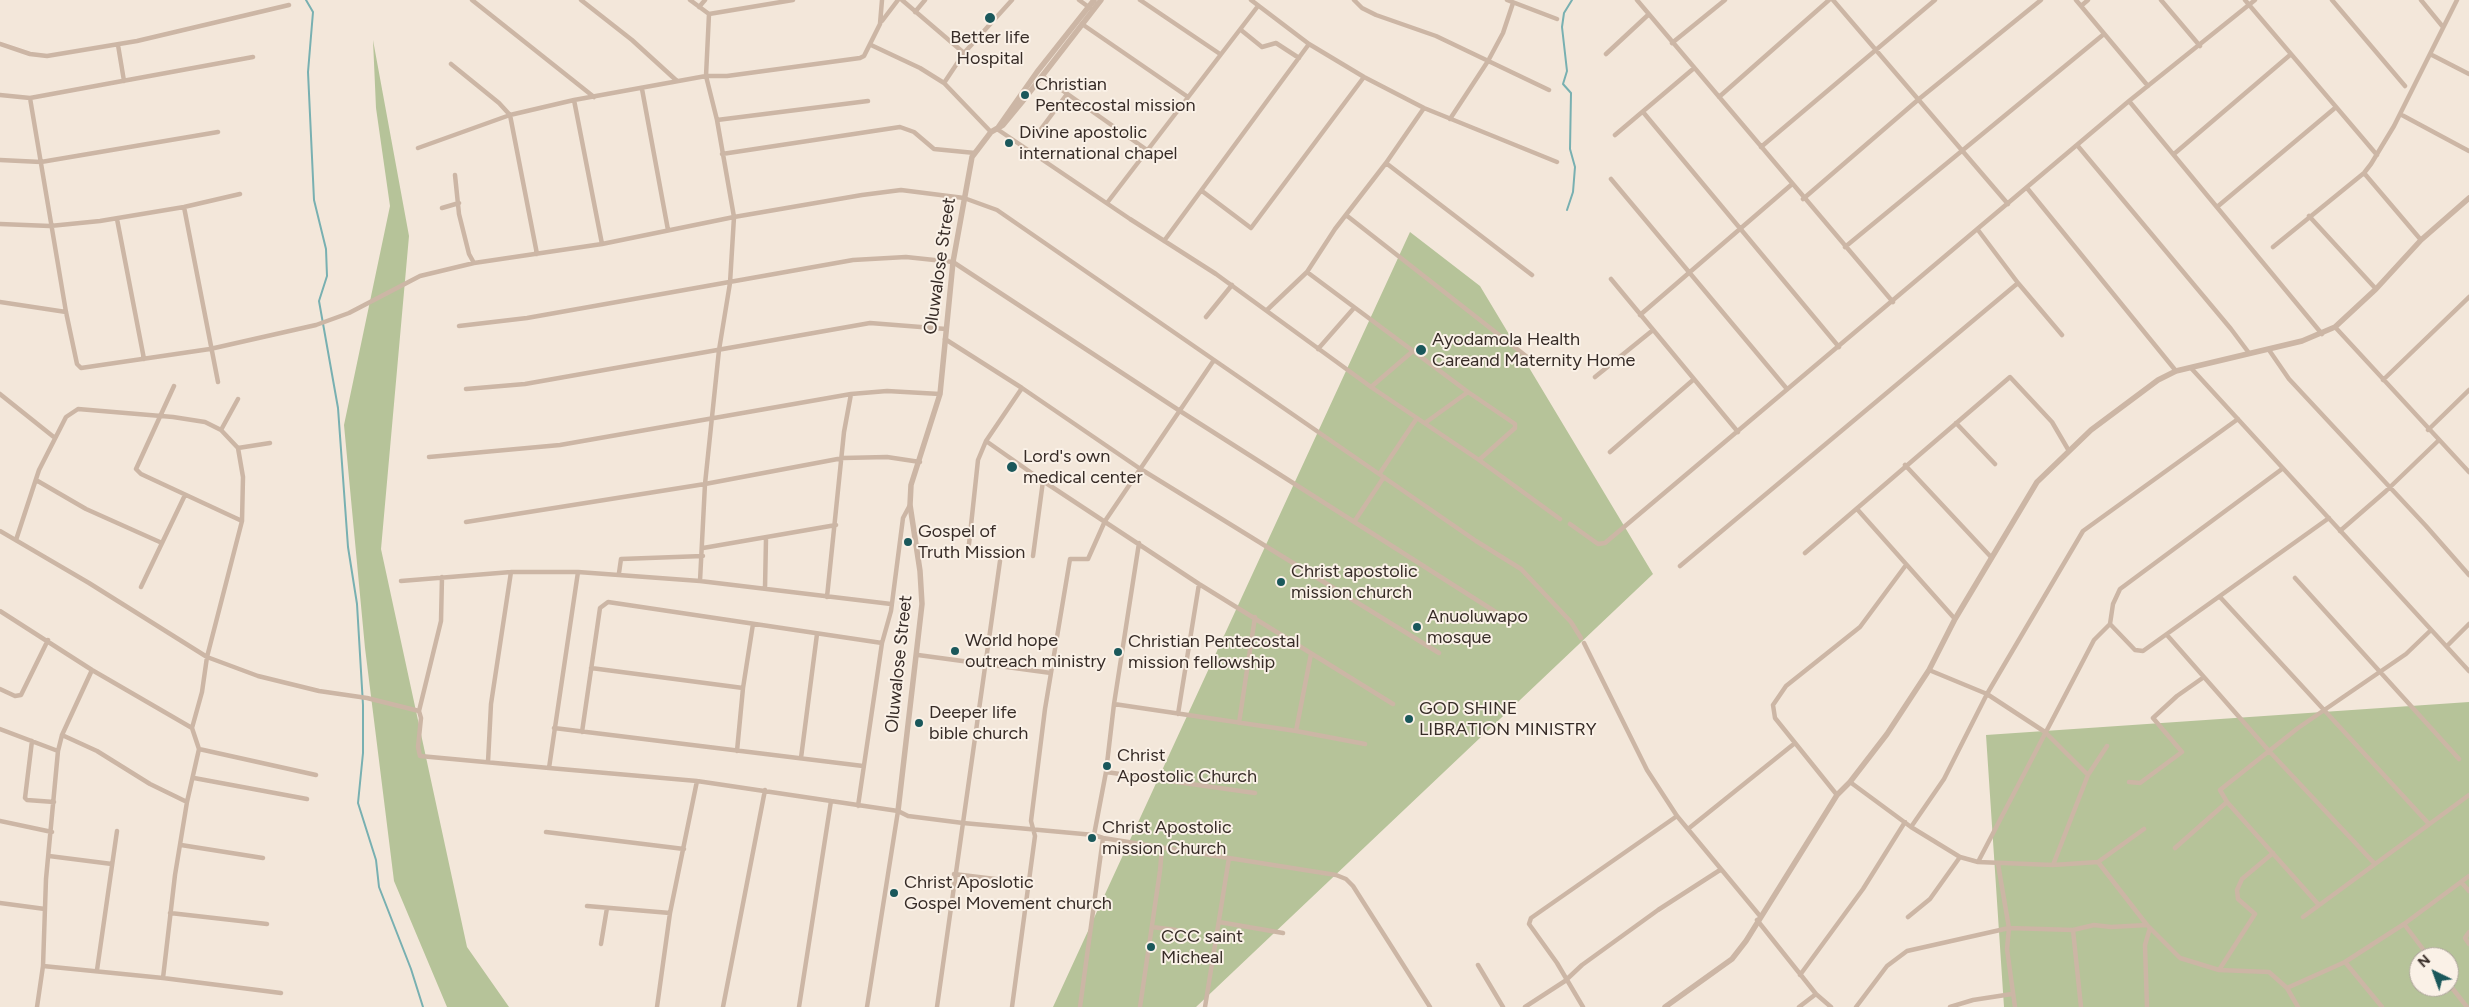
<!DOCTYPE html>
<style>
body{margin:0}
#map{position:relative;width:2469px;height:1007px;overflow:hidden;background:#f3e7da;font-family:Figtree,sans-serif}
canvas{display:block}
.north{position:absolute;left:2409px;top:947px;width:50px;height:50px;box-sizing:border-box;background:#faf1e7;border:1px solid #aca29a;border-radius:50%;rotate:318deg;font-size:14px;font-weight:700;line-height:20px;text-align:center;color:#372c27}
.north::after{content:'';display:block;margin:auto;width:18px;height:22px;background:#1a585b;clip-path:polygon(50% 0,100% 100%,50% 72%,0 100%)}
</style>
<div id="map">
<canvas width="2469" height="1007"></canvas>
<div class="north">N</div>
</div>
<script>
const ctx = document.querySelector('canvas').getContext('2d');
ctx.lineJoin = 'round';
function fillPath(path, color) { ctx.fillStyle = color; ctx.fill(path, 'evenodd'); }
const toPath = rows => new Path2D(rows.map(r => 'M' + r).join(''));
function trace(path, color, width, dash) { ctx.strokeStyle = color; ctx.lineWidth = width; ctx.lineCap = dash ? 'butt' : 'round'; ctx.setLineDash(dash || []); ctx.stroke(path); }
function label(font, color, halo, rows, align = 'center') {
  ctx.font = font + ' Figtree,sans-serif'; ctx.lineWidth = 4; ctx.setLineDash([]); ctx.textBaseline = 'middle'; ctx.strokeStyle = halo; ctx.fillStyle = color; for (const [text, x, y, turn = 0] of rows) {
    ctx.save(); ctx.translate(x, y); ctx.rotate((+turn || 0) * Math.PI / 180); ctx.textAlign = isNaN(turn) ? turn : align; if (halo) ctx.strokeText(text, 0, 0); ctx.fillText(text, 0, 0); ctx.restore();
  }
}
fillPath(toPath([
 [373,40,409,236,381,549,467,947,509,1007,447,1007,394,881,365,648,344,425,390,206,376,108],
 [1410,232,1480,286,1653,574,1196,1007,1053,1007],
 [2469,702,2469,1007,2004,1007,1986,735],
 [2419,957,2449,957,2449,987,2419,987]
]), '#b6c399');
trace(toPath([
 [306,0,313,12,308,72,314,200,326,249,327,276,319,301,338,408,348,547,357,604,363,705,363,753,358,803,376,860,379,887,411,969,423,1007],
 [1567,210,1573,192,1575,167,1570,149,1571,93,1563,84,1567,71,1562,27,1564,13,1572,0]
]), '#78b0b1', 2);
trace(toPath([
 [472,0,594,97],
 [581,0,632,40,677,81],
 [690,0,709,14,793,0],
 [902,0,964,53],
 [1079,0,1090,8],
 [1140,0,1220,54],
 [1251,0,1309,44,1364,77,1424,108,1557,162],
 [1354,0,1362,8,1376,15,1436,36,1549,90],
 [1507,0,1557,19],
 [1637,0,1893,302],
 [1833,0,2008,204],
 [2076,0,2148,86],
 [2161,0,2200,46],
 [2245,0,2377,155],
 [2332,0,2405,86],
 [2421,0,2443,27],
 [2081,6,2088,0],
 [699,7,705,0],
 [915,12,925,0],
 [882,21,898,0],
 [1082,24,1188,97],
 [1241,30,1262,47,1276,43,1299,58],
 [1672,43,1725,0],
 [0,44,30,54,47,56,137,41,289,5],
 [118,45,124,81],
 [871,45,920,68,944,83,991,132],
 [1606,54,1648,15],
 [2430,54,2469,74],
 [451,64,499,103,510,115,537,254],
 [1042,76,1147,150],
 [944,83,964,53,1012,0],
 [642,89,668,230],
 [0,95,30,98,253,57],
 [1719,97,1829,0],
 [30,98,66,312,77,364,81,368,210,349,316,325,349,313,420,276,474,263,602,244,734,217,862,195,901,190,964,198,997,210,1476,541,1521,569,1571,622,1581,638],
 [574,100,602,244],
 [2129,101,2322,334],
 [1643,112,1839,347],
 [2400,114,2469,151],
 [1450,119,1488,61,1503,33,1513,3],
 [717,120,868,101],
 [997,129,1130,219,1216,274,1371,387,1479,460,1560,519],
 [1041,129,1067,94],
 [1615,135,1693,69],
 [2077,145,2231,329,2249,353],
 [1761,147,1935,0],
 [418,148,510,115,574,100,706,76,727,76,860,58,864,56,880,24,882,0],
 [722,154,900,127,914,132,934,149,975,153],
 [2174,154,2290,55],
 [0,160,41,162,218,132],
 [1386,163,1532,275],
 [2364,173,2421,240],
 [455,175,459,214,469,254,474,263],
 [1611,179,1787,389],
 [2027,188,2176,371],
 [1202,191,1251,228,1364,77],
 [1803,199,1919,99,2041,0],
 [1107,203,1258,6],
 [184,207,218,382],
 [2217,207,2335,108],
 [442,208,459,203],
 [1346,215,1531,360],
 [2309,216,2376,289],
 [117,219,144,359],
 [0,224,50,226,100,221,184,207,240,194],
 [1978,230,2018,283,2062,335],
 [1164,241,1309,44],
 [1845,247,2104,34],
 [2273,247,2364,173,2371,164,2394,126,2457,0],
 [1307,272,1468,392,1515,424,1515,428,1479,460],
 [1611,279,1738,432],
 [0,302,66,312],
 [1267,310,1307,272,1335,229,1386,163,1424,108],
 [1640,315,1791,185],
 [1206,317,1232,285],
 [459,326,527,318,853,260,906,257,953,262,1180,411,1502,616],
 [2335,327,2469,472],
 [945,339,1022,388,1139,468,1439,653],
 [1318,349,1354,308],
 [2269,350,2289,379,2426,526,2469,575],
 [2191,368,2469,671],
 [1595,377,1653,330],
 [2383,380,2469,297],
 [174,386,136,469,141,474,242,521],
 [1371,387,1413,351],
 [466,389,525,384,870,323,946,329],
 [0,394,55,438],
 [1425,423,1468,392],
 [1956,423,1995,464],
 [221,430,238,399],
 [2428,430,2469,390],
 [986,441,1043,481,1199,584,1393,704],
 [238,448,270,443],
 [1610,452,1693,380],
 [429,457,560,445,851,394,887,391,940,394],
 [1905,465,1991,557],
 [1380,473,1417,418],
 [36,480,86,509,162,543],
 [1857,509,1955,619],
 [466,522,705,484,843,458,887,457,920,462],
 [1354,522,1384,477],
 [1570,524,1598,544,1605,543,2129,101,2255,0],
 [0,531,89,583,207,657,258,676,319,691,367,698,419,711,421,718,418,747,420,756,549,768],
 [2340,531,2386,491,2439,440],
 [16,540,39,470,66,417,78,409,173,417,205,422,221,430,238,448,243,477,242,521,207,657,202,692,192,728,199,749,187,802,175,875,163,978],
 [969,544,978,460,986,441,1022,388],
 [703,548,836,525],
 [1805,553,2010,377,2052,422,2069,451],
 [1033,556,1043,481],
 [1680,566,2018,283],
 [619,573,621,559,703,556],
 [2295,578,2459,759],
 [401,581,511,572,578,572],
 [700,581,705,484,719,350,730,283,734,217,717,120,706,76,709,14],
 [141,587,185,495],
 [765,588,766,539],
 [827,597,844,432,851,394],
 [2220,597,2429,824],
 [891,604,700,581,578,572,549,768,697,781,898,811,908,816,963,823,1094,835,1103,838,1336,875,1346,879,1353,886,1430,1007],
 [0,611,92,670,192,728],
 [2110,624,2135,650,2143,651,2329,518],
 [2167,635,2269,751,2374,863],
 [1584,643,1647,770,1677,816,1760,916],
 [2448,645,2469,624],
 [918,655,1051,673],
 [591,668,743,688],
 [1929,670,1987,694,2045,732,2088,775],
 [0,689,15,696,21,695,48,640],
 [1114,704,1296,731,1365,744],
 [419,711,441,621,442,577],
 [1178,714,1199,584],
 [1239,723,1255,617],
 [554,728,863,766],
 [0,729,58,751],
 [1296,731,1311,654],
 [582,732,600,608,608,602,882,643],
 [62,735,97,751,150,784,187,802],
 [32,741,25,798,27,800,54,802],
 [199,749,316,775],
 [737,751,743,688,753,624],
 [801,758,817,634],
 [488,762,491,704,511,572],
 [1106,772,1255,793],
 [194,778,307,799],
 [1850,782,1911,827,1960,857,1978,862,2053,865,2098,862,2144,829],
 [2129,782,2140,783,2182,752,2153,718,2177,696,2204,677],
 [1837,795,1775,718,1773,705,1786,686,1860,627,1906,565],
 [858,806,882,643,891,611,903,518,910,505],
 [0,821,52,832],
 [1911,827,1944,779,1987,694,2083,531,2238,419],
 [1688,829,1795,743],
 [546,832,684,849],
 [1094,835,1106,772,1114,704,1139,543],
 [181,845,263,858],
 [2175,848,2227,802],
 [49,856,112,864],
 [1978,862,2094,640,2110,624,2113,604,2120,589,2282,469],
 [2098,862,2147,925,2180,958,2219,970,2269,972,2287,988,2298,1007],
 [1998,864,2009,928,2007,949,2015,1007],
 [2053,865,2088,775,2107,746],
 [954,874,1028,883],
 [2461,882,2469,891],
 [0,903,45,909],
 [2318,904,2227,802,2220,790,2298,728,2406,654,2431,630],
 [587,906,670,913],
 [170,913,267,924],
 [1908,917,1930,899,1960,857],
 [2303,917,2469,795],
 [1757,920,1816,994,1831,1007],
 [1219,922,1283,933],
 [2404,924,2429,957],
 [1152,927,1176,930],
 [2073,930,2081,1007],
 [2469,932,2465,938,2469,944],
 [601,944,607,908],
 [2345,962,2382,1007],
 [1478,965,1503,1007],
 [43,966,163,978,281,993],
 [97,970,117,831],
 [2219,970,2255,914,2238,899,2237,890,2242,879,2273,853],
 [1800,975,1863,889,1905,822],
 [2449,984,2467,1007],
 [2287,988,2345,962,2404,924,2469,876],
 [37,1007,43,966,46,879,58,751,62,735,92,670],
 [657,1007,670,913,697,781],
 [723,1007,765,790],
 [799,1007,831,801],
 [867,1007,898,811],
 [937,1007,1000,561],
 [1012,1007,1035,836,1031,821,1045,709,1070,559,1088,559,1105,521,1214,360],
 [1080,1007,1103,838],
 [1140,1007,1160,871,1162,847],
 [1205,1007,1229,858],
 [1525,1007,1565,981,1582,965,1658,910,1720,870],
 [1583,1007,1557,963,1529,924,1531,918,1677,816],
 [1799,1007,1816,994],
 [1856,1007,1887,966,1907,951,2009,928,2073,930,2094,925,2111,927,2147,925],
 [1950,1007,1973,1000,2012,994],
 [2147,1007,2145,945,2150,928]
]), '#ccb6a5', 4.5);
trace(toPath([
 [997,129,1037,72,1094,0],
 [898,811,922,604,920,571,910,505,911,485,940,394,953,262,972,157,991,132,1003,125,1022,102,1101,0],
 [1665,1007,1732,959,1746,941,1837,795,1850,782,1887,734,1929,670,1955,619,2037,482,2091,430,2158,380,2176,371,2302,341,2335,327,2376,289,2421,240,2469,198]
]), '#ccb6a5', 5.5);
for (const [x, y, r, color] of [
 [990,18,6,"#1a585b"],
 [1025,95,5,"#1a585b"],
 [1009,143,5,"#1a585b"],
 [1421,350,6,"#1a585b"],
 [1012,467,6,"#1a585b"],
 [908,542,5,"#1a585b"],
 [1281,582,5,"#1a585b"],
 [1417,627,5,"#1a585b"],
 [955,651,5,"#1a585b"],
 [1118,652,5,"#1a585b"],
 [1409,719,5,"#1a585b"],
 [919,723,5,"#1a585b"],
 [1107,766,5,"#1a585b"],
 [1092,838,5,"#1a585b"],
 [894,893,5,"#1a585b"],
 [1151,947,5,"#1a585b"]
]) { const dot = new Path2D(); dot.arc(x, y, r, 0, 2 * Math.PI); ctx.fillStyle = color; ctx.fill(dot); trace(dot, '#faf1e7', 2); }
label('18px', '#372c27', '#faf1e7', [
 ["Better life",990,38,"center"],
 ["Hospital",990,59,"center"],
 ["Christian",1035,85],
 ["Pentecostal mission",1035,106],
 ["Divine apostolic",1019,133],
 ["international chapel",1019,154],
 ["Ayodamola Health",1432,340],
 ["Careand Maternity Home",1432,361],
 ["Lord's own",1023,457],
 ["medical center",1023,478],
 ["Gospel of",918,532],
 ["Truth Mission",918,553],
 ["Christ apostolic",1291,572],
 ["mission church",1291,593],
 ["Anuoluwapo",1427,617],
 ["mosque",1427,638],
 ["World hope",965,641],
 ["outreach ministry",965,662],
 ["Christian Pentecostal",1128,642],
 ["mission fellowship",1128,663],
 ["GOD SHINE",1419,709],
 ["LIBRATION MINISTRY",1419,730],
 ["Deeper life",929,713],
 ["bible church",929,734],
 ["Christ",1117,756],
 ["Apostolic Church",1117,777],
 ["Christ Apostolic",1102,828],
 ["mission Church",1102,849],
 ["Christ Aposlotic",904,883],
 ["Gospel Movement church",904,904],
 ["CCC saint",1161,937],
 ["Micheal",1161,958]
], 'left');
label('18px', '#372c27', '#faf1e7', [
 ["Oluwalose Street",940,266,-82],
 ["Oluwalose Street",899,664,-84]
]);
</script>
